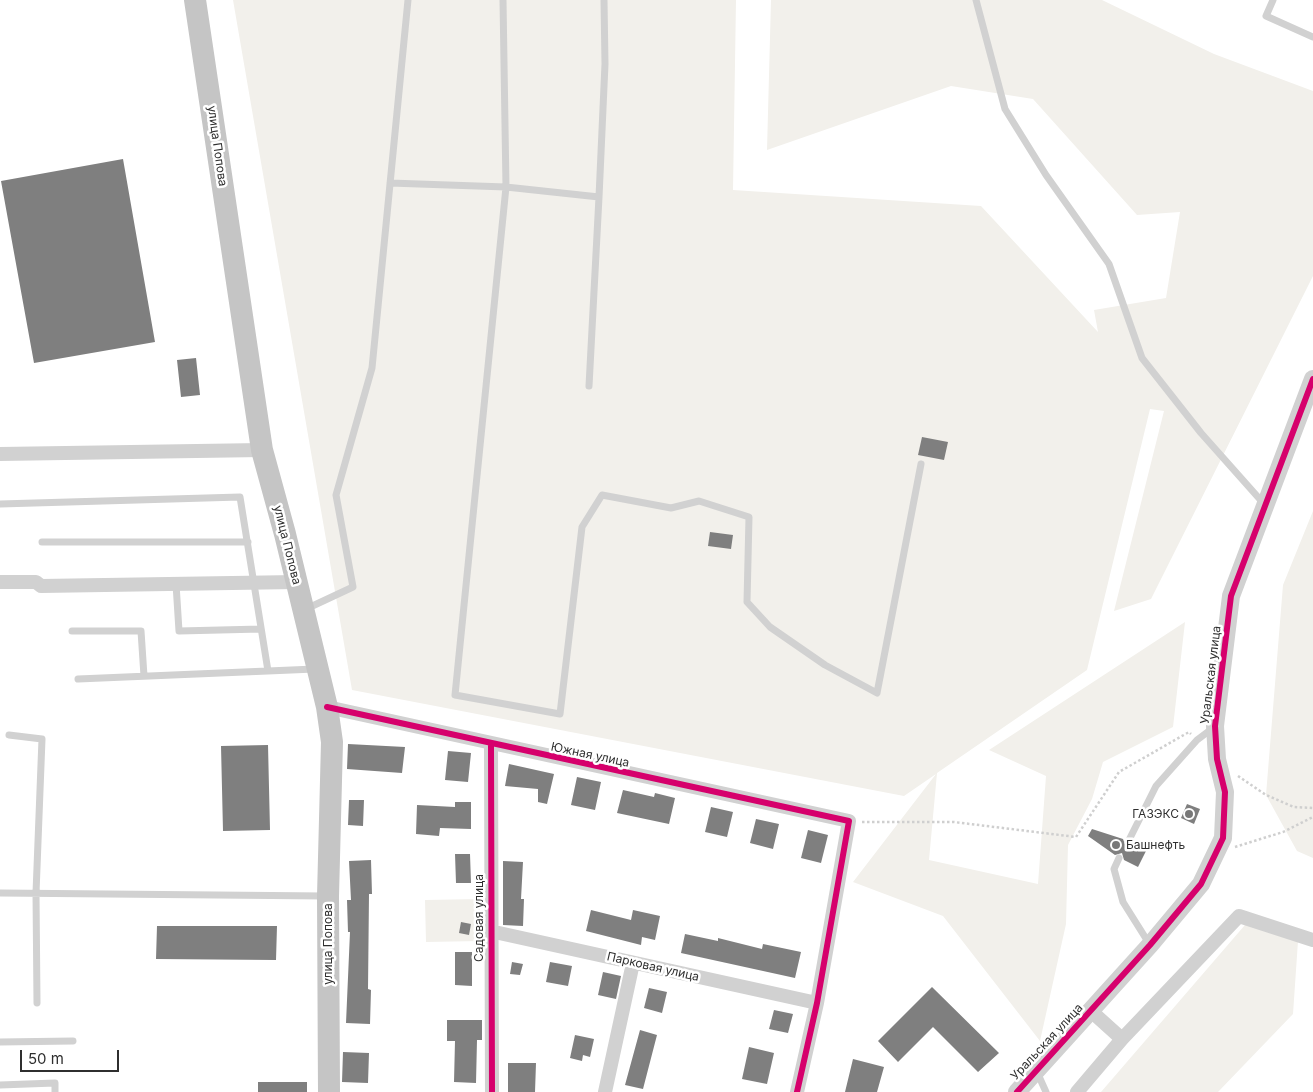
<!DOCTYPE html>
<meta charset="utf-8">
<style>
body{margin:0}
#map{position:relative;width:1313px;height:1092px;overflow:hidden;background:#fff;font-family:Inter,sans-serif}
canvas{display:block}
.scale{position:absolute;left:20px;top:1050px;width:99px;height:22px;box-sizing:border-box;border:2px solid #2f2f2f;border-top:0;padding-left:6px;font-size:15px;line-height:18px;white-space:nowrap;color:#2f2f2f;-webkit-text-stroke:4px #fff;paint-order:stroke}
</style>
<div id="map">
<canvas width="1313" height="1092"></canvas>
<div class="scale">50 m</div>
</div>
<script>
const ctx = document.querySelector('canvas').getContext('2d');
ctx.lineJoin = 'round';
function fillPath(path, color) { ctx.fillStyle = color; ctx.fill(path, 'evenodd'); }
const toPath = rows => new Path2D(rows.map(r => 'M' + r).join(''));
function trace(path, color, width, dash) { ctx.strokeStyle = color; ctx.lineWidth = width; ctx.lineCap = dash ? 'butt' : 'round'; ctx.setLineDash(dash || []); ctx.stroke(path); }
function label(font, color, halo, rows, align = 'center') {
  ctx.font = font + ' Inter,sans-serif'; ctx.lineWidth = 5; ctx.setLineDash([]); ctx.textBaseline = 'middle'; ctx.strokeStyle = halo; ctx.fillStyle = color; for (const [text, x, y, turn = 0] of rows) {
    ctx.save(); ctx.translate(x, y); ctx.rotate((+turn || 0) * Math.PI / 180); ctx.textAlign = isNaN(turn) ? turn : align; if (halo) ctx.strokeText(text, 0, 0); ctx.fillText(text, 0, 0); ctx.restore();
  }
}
fillPath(toPath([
 [233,0,736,0,733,190,981,206,1098,332,1094,310,1166,298,1180,212,1137,215,1033,99,951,86,767,150,771,0,1102,0,1214,54,1313,91,1313,276,1151,599,1114,611,1164,411,1150,409,1087,670,937,773,929,860,1038,884,1046,776,989,750,1185,622,1173,727,1103,762,1092,799,1068,845,1066,924,1040,1041,943,916,853,882,936,774,904,796,352,690],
 [1313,511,1313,858,1297,851,1266,795,1283,585],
 [480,899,480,941,426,942,425,900],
 [1251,918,1298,941,1293,1014,1218,1092,1101,1092]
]), '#f2f0eb');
fillPath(toPath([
 [123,159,155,342,34,363,1,181],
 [196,358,200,395,181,397,177,360],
 [922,437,948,442,944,460,918,455],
 [710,532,733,535,731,549,708,546],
 [348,744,405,747,402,773,347,769],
 [268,745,270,830,223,831,221,746],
 [448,751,471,753,468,782,445,780],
 [509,764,554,774,547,804,538,802,538,789,505,786],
 [577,777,601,782,595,810,571,805],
 [623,790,654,797,655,793,675,798,669,824,617,813],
 [349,800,364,800,363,826,348,825],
 [455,802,471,802,471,829,440,828,439,836,416,834,417,805,455,807],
 [1187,804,1200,809,1194,824,1181,818],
 [711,807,733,812,727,837,705,832],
 [756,819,779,824,773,849,750,843],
 [1092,829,1123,839,1126,847,1133,844,1146,851,1138,867,1124,860,1122,853,1115,855,1088,836],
 [808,830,828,835,821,863,801,858],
 [455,854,470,854,471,883,456,883],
 [371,860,372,894,369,894,368,989,371,990,370,1024,346,1023,350,932,348,932,347,900,351,900,349,861],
 [503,861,523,862,521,899,524,899,523,926,503,925],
 [591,910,631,920,633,910,660,916,655,940,642,937,641,945,586,931],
 [461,922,471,924,469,935,459,933],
 [157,926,277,926,276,960,156,959],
 [685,934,718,941,718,938,762,949,763,944,801,952,795,978,681,953],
 [455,952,472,952,472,986,455,985],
 [512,962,523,964,520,975,510,974],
 [550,962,572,966,568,986,546,982],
 [603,972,621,976,616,999,598,995],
 [932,987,999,1053,978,1072,933,1027,898,1062,878,1041],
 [649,988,667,992,662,1013,644,1008],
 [774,1010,793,1014,788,1033,769,1029],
 [447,1020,482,1020,482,1040,477,1040,476,1083,454,1082,455,1041,447,1041],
 [640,1030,657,1035,643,1089,625,1085],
 [575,1035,594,1039,590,1057,583,1055,582,1061,570,1058],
 [749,1047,774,1053,767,1084,742,1079],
 [343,1052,369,1053,368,1083,342,1082],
 [853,1059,884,1067,877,1092,845,1092],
 [508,1063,536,1063,535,1092,508,1092],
 [258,1082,307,1082,307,1092,258,1092]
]), '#7f7f7f');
trace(toPath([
 [1238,776,1266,795,1294,807,1313,808],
 [862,822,954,822,1076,837,1119,772,1189,732,1191,734],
 [1235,847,1283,832,1313,817]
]), '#cfcfcf', 2.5, [2.5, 2.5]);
trace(toPath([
 [503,0,506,187,455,695,560,714,582,527,602,495,671,508,699,501,749,517,747,602,770,627,825,665,877,693,921,464],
 [976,0,1005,109,1046,175,1109,264,1142,358,1201,433,1265,505],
 [1273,0,1266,16,1313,37],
 [390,183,506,187,599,197,589,386],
 [599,197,605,64,604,0],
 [0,504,240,497,268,671],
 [42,542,248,542],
 [176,584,179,631,261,629],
 [306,609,353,587,336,495,372,368,408,0],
 [72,631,141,631,144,676],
 [78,679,315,669],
 [9,735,42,739,36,893,37,1003],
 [1128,842,1156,786,1197,740,1213,728],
 [1119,858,1114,869,1123,902,1150,945],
 [0,893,325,896],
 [0,1042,73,1041],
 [1037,1072,1046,1092],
 [0,1085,55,1083,55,1092]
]), '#d1d1d1', 7);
trace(toPath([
 [0,454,262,450],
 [0,582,36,582,41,586,296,582],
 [327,707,849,821,817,1003,797,1092],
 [491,745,492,1092],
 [490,931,817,1003],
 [1122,1039,1239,916,1313,940],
 [605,1092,633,963],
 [1077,1092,1122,1039,1091,1011]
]), '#d1d1d1', 14);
trace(toPath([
 [1017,1092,1150,945,1201,884,1223,838,1225,792,1217,759,1215,726,1231,596,1313,379]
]), '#d1d1d1', 18);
trace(toPath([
 [195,0,262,450,285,534,327,707,332,742,328,896,329,1092]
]), '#c5c5c5', 22);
trace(toPath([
 [327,707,849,821,817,1003,797,1092],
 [491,745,492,1092],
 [1017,1092,1150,945,1201,884,1223,838,1225,792,1217,759,1215,726,1231,596,1313,379]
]), '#d6006c', 6);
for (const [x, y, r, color] of [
 [1189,814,5,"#787878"],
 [1116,845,5,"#787878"]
]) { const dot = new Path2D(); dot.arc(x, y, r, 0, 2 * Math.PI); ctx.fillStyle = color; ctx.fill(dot); trace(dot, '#fff', 2); }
label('12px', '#2f2f2f', '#fff', [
 ["улица Попова",217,146,82],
 ["улица Попова",287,545,76],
 ["Уральская улица",1211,675,-83],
 ["Южная улица",590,755,12],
 ["Садовая улица",479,918,-90],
 ["улица Попова",328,944,-90],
 ["Парковая улица",653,967,13],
 ["Уральская улица",1047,1042,-47]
]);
label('12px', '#2f2f2f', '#fff', [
 ["ГАЗЭКС",1179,814],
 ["Башнефть",1126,845,"left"]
], 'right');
</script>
